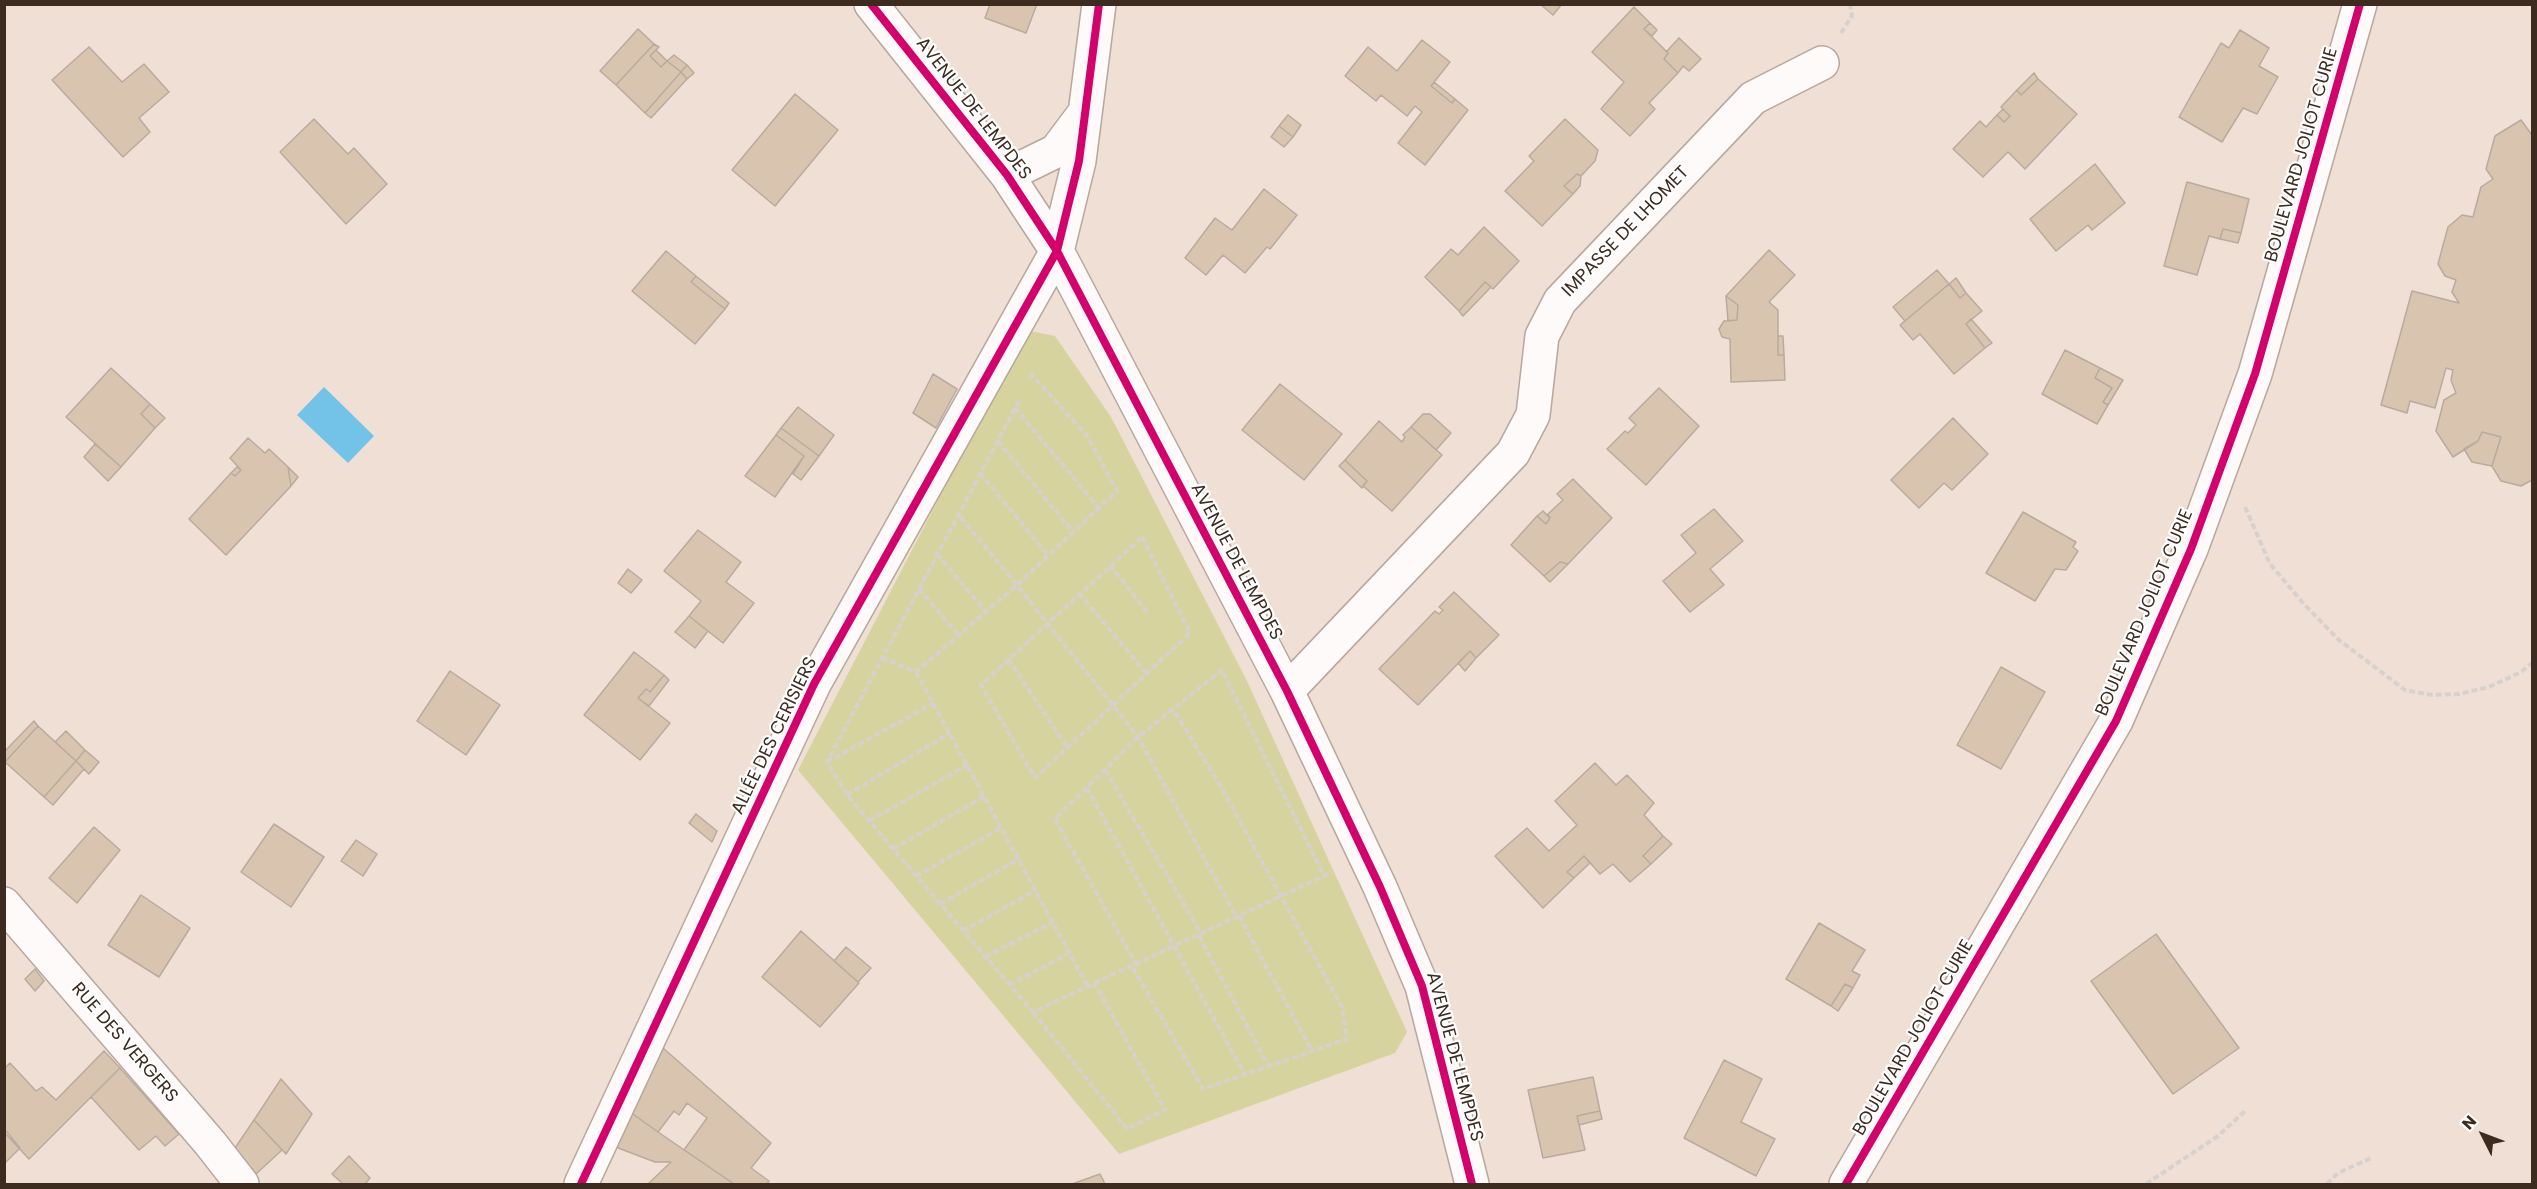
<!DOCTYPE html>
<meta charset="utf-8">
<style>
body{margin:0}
#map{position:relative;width:2537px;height:1189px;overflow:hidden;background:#f0dfd5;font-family:Poppins,sans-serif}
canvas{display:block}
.frame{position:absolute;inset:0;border:6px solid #3e2b1f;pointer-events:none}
.north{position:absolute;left:2453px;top:1105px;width:60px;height:60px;-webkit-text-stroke:4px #fff;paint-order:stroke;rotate:312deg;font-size:16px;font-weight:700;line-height:24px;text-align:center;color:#3e2b1f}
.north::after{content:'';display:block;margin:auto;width:21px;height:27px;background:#3e2b1f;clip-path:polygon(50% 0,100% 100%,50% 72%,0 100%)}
</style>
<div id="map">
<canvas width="2537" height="1189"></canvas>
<div class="frame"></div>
<div class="north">N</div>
</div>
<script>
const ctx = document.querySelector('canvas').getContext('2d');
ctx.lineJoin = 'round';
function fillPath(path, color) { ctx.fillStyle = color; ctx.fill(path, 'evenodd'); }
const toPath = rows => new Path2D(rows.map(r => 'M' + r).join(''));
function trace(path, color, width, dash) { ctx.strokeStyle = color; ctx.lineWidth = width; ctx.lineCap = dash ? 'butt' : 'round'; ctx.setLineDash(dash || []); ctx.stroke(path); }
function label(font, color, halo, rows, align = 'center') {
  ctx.font = font + ' Poppins,sans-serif'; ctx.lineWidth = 4.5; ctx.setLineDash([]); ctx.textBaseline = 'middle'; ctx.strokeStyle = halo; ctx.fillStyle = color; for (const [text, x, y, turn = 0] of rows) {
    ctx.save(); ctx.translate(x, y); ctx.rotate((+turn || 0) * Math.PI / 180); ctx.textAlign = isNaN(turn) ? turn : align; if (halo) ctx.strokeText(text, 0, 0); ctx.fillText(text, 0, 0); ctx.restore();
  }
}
fillPath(toPath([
 [1026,330,1055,336,1111,417,1247,681,1407,1032,1395,1053,1119,1154,798,770]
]), '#d7d39e');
fillPath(toPath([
 [324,387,374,436,348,463,297,415]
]), '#73c3e8');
const building = toPath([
 [990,4,1037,4,1026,33,985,18,990,4],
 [1540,4,1562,4,1553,15,1540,4],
 [1634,7,1650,23,1644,29,1668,53,1664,59,1678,73,1649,103,1655,109,1630,136,1601,109,1624,82,1592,52,1634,7],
 [1650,23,1657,30,1652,36,1644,29,1650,23],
 [638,29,654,44,616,85,600,71,638,29],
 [2240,30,2269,48,2259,66,2278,77,2257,114,2243,108,2222,142,2179,117,2221,43,2229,48,2240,30],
 [1679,38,1701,59,1689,71,1683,66,1678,73,1664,59,1668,53,1667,51,1679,38],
 [1422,40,1450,62,1431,86,1452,103,1455,99,1468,110,1425,165,1398,143,1422,112,1415,106,1407,116,1381,95,1376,101,1345,76,1368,47,1397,71,1422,40],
 [654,44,659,47,650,56,661,67,667,61,681,72,645,113,616,85,654,44],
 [89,47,122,82,144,64,169,92,139,118,150,132,123,157,52,80,89,47],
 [656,50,667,61,661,67,650,56,656,50],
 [674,55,687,65,681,72,667,61,674,55],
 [687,65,694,73,687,79,681,72,687,65],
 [681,72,687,79,651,118,645,113,681,72],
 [2034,73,2038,79,2021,95,2017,90,2034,73],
 [2038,79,2077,114,2025,169,2008,152,1983,177,1953,149,1980,121,1986,127,1997,115,2004,122,2010,116,2001,107,2017,90,2021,95,2038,79],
 [1434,82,1455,99,1452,103,1431,86,1434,82],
 [795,94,838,130,775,206,732,170,795,94],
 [2003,109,2010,116,2004,122,1997,115,2003,109],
 [1288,115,1301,125,1293,137,1279,126,1288,115],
 [314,119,348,154,354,148,387,184,346,224,280,152,314,119],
 [1565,119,1598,150,1595,161,1581,176,1577,174,1564,186,1573,194,1542,226,1505,191,1534,161,1529,156,1565,119],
 [2521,120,2532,135,2532,480,2521,486,2501,481,2492,466,2501,437,2482,432,2478,441,2453,457,2436,431,2444,400,2456,393,2451,380,2453,370,2446,368,2435,408,2410,401,2407,413,2381,405,2412,291,2459,303,2452,292,2456,280,2445,276,2438,264,2448,227,2462,215,2473,217,2481,187,2493,179,2486,169,2495,136,2521,120],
 [1279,126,1293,137,1284,147,1271,137,1279,126],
 [2095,164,2125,203,2092,230,2088,225,2056,251,2030,219,2095,164],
 [1577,174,1581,176,1580,186,1573,194,1564,186,1577,174],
 [2187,182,2249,199,2241,233,2223,229,2220,239,2209,236,2197,275,2164,266,2187,182],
 [1264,189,1297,215,1270,249,1267,247,1245,273,1223,255,1206,275,1185,258,1215,218,1232,230,1264,189],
 [1484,227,1519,261,1493,289,1485,282,1459,311,1425,277,1451,249,1458,255,1484,227],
 [2223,229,2241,233,2238,243,2220,239,2223,229],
 [1769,250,1795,275,1769,302,1778,310,1778,355,1784,355,1785,380,1731,382,1730,339,1722,337,1719,329,1724,321,1737,320,1738,305,1726,296,1769,250],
 [666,251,696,276,691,282,725,309,695,344,632,291,666,251],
 [1937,270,1949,284,1905,321,1893,307,1937,270],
 [696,276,729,303,725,309,691,282,696,276],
 [1956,278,1966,293,1960,298,1949,284,1956,278],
 [1485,282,1491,287,1463,316,1459,311,1485,282],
 [1949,284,1960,298,1966,293,1982,311,1966,324,1985,348,1954,374,1920,334,1913,340,1900,325,1949,284],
 [1726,296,1738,305,1737,320,1728,321,1726,296],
 [1971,319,1992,343,1985,348,1966,324,1971,319],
 [1778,336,1783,336,1784,355,1778,355,1778,336],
 [2065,350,2100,368,2095,378,2112,388,2103,402,2108,405,2097,424,2042,394,2065,350],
 [111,368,150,404,141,414,155,428,121,467,66,417,111,368],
 [2100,368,2123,380,2108,405,2103,402,2112,388,2095,378,2100,368],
 [933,374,957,389,936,428,913,413,933,374],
 [1280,384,1342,434,1304,480,1242,430,1280,384],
 [1659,388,1699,426,1646,485,1607,449,1625,431,1628,433,1636,425,1629,418,1659,388],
 [150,404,165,418,155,428,141,414,150,404],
 [798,407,834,435,819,456,781,428,798,407],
 [1423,414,1430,414,1451,433,1436,450,1411,427,1423,414],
 [1953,418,1988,454,1952,490,1944,483,1919,508,1891,480,1953,418],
 [1379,421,1402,442,1405,437,1403,435,1411,427,1442,455,1392,511,1363,486,1367,481,1345,460,1379,421],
 [781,428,819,456,801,480,793,474,804,456,776,435,781,428],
 [2482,432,2501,437,2492,466,2472,462,2464,449,2478,441,2482,432],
 [776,435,804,456,775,497,745,476,776,435],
 [248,438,265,453,269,449,288,467,291,486,226,555,189,519,231,473,235,476,241,470,230,458,248,438],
 [95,444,121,467,108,481,84,457,95,444],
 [1345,460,1367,481,1362,488,1339,466,1345,460],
 [237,467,241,470,235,476,231,473,237,467],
 [288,467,298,477,291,486,288,467],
 [1573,479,1612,518,1568,564,1560,562,1544,576,1511,545,1537,516,1546,524,1550,518,1548,514,1563,500,1557,494,1573,479],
 [1714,509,1743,541,1710,569,1724,585,1690,612,1663,581,1696,553,1681,535,1714,509],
 [1543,511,1550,518,1546,524,1537,516,1543,511],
 [2023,512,2076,542,2073,547,2078,551,2066,570,2055,569,2035,601,1986,573,2023,512],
 [698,530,741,562,726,582,754,603,723,643,689,616,701,601,664,571,698,530],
 [1560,562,1568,564,1550,582,1544,576,1560,562],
 [628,569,642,580,631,593,618,583,628,569],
 [1454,592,1499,635,1476,658,1470,651,1418,705,1379,669,1435,611,1439,614,1443,610,1439,607,1454,592],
 [689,616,708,631,695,648,675,632,689,616],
 [1470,651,1476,658,1465,671,1458,663,1470,651],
 [634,652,664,675,650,692,646,689,638,698,670,723,640,760,584,715,634,652],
 [2001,667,2045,692,2001,769,1957,745,2001,667],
 [450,671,500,705,466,755,417,721,450,671],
 [664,675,669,680,649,706,638,698,646,689,650,692,664,675],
 [34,721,38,726,5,762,4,752,34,721],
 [38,726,76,761,44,797,5,762,38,726],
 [66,731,85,750,76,761,55,742,66,731],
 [85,750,99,762,89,774,76,761,85,750],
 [76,761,84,769,53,805,44,797,76,761],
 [1595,763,1616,785,1627,775,1654,803,1644,815,1663,836,1643,856,1651,864,1630,882,1613,864,1600,874,1584,856,1567,872,1574,878,1543,908,1495,856,1527,828,1549,851,1577,825,1555,801,1595,763],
 [696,814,717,831,712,842,689,823,696,814],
 [274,824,324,857,291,907,241,872,274,824],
 [94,827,120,850,77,903,49,878,94,827],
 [1663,836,1672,844,1651,864,1643,856,1663,836],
 [356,840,377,854,363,876,341,861,356,840],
 [1584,856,1590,863,1574,878,1567,872,1584,856],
 [141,895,190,928,159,977,108,945,141,895],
 [1819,923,1865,950,1852,971,1860,975,1853,988,1845,984,1831,1006,1786,979,1819,923],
 [801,931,859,983,820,1027,762,977,801,931],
 [2156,934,2239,1048,2173,1094,2091,981,2156,934],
 [846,947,871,968,858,982,834,961,846,947],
 [35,969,44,981,35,991,25,979,35,969],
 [1845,984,1853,988,1838,1011,1831,1006,1845,984],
 [663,1048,771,1143,751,1168,769,1181,767,1184,734,1184,684,1150,707,1118,687,1103,679,1115,674,1111,658,1132,630,1112,663,1048],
 [104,1051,120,1068,29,1159,4,1132,4,1069,10,1063,36,1091,42,1087,56,1100,104,1051],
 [1724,1060,1762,1079,1741,1122,1775,1139,1756,1176,1684,1138,1724,1060],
 [120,1068,179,1134,165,1146,156,1136,139,1150,91,1097,120,1068],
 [1593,1077,1600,1111,1577,1116,1585,1150,1543,1158,1528,1090,1593,1077],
 [281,1079,312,1114,286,1154,254,1120,281,1079],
 [1600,1111,1602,1119,1579,1125,1577,1116,1600,1111],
 [630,1112,658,1132,734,1184,648,1184,671,1162,655,1162,613,1146,630,1112],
 [254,1120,282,1150,256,1174,235,1148,254,1120],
 [6,1131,20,1148,4,1164,4,1132,6,1131],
 [349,1156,370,1178,365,1184,343,1184,332,1174,349,1156],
 [1100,1174,1105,1184,1072,1184,1100,1174]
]);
fillPath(building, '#d9c5af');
trace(building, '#b8ab9e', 1.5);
const minor = toPath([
 [871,4,1007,175,1057,251,1287,691,1380,887,1422,986,1472,1184],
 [1007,175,1056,151,1083,115],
 [1287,691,1513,453,1533,415,1542,336,1560,301,1753,98,1822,63],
 [4,904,210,1143,242,1184],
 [581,1184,814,684,1057,251,1079,161,1099,4],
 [1846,1184,2116,721,2191,549,2255,374,2360,4]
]);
trace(minor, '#b7a79d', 36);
trace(toPath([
 [1841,33,1852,16,1850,4],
 [1031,378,1032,375,1088,437,1117,491,1017,585,1138,737,1237,918],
 [1019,401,827,762,847,795,1033,1012,1332,872],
 [1015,408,1099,508],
 [998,441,1073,532],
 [980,473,1048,555],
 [2245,507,2270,564,2303,603,2339,640,2405,690,2432,695,2459,694,2489,687,2521,672,2532,663],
 [1142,537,1190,633,1035,778,981,685,1142,537],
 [937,554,986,612],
 [1110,565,1148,613],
 [919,589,959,636],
 [1079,593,1146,673],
 [882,658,916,672,1017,585,958,514],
 [1008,659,1067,747],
 [916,672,1088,987],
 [827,762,934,703],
 [1105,770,1202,935],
 [1087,788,1245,1075],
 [847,795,950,733],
 [869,821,967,765],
 [893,849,985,796],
 [916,876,1001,828],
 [940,904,1019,859],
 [1239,916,1312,1051],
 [963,931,1036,890],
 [1199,936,1269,1067],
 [985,957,1053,922],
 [1137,966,1055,819,1138,737,1222,670,1324,876],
 [1133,968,1203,1089,1347,1039,1342,1007,1221,787,1173,709],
 [1009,985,1070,953],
 [1033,1012,1127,1129,1165,1110,1095,984],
 [2146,1184,2218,1136,2245,1111],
 [2327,1184,2338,1173,2371,1158]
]), '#d7d1ce', 4, [6, 3]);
trace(minor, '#fdfaf9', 33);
trace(toPath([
 [871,4,1007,175,1057,251,1287,691,1380,887,1422,986,1472,1184],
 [581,1184,814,684,1057,251,1079,161,1099,4],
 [1846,1184,2116,721,2191,549,2255,374,2360,4]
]), '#d6006c', 8);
label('18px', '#3e2b1f', '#fff', [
 ["AVENUE DE LEMPDES",973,109,52],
 ["BOULEVARD JOLIOT CURIE",2302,155,-74],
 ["IMPASSE DE LHOMET",1626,232,-46],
 ["AVENUE DE LEMPDES",1236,562,62],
 ["BOULEVARD JOLIOT CURIE",2145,613,-67],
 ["ALLÉE DES CERISIERS",775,736,-64],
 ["BOULEVARD JOLIOT CURIE",1914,1038,-60],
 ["RUE DES VERGERS",124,1043,49],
 ["AVENUE DE LEMPDES",1454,1057,75]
]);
</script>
